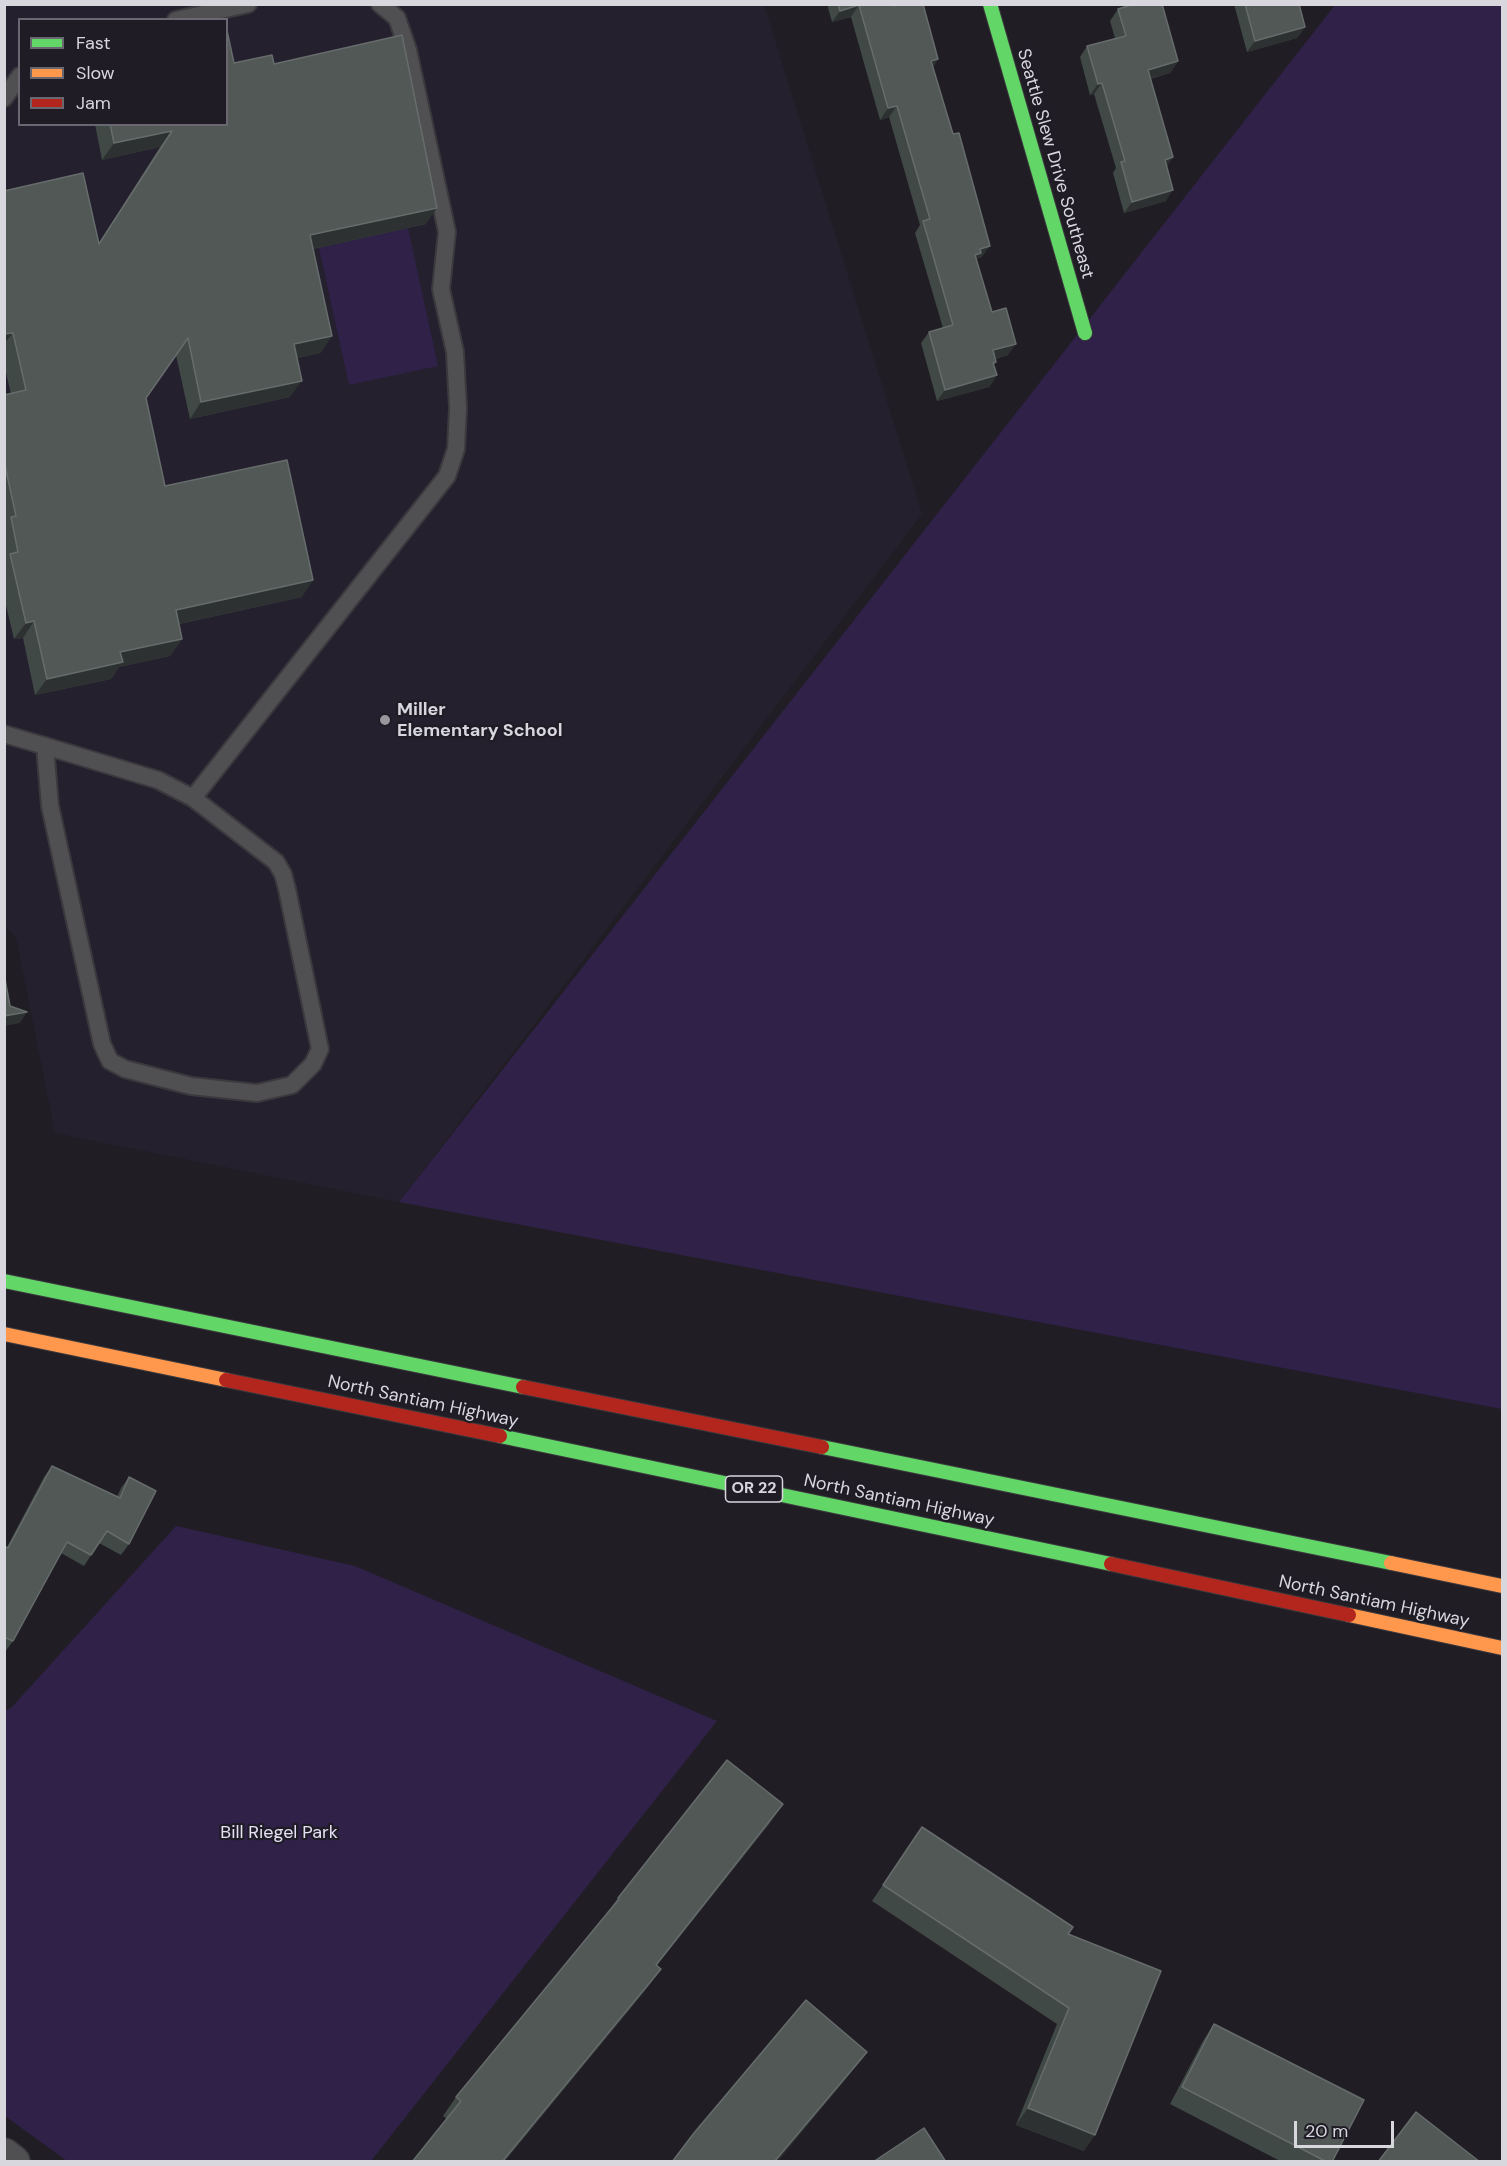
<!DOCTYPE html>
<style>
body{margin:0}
#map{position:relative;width:1507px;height:2166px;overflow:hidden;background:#201e24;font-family:"DM Sans",sans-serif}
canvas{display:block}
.frame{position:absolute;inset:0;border:6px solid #d8d7dd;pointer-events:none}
.legend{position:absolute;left:18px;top:18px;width:210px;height:108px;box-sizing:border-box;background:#1f1c26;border:2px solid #69676f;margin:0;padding:8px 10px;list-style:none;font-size:18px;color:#d8d7dd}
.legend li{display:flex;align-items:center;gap:12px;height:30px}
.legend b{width:30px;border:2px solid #69676f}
.scale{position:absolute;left:1294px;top:2121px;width:100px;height:27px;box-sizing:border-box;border:3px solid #d8d7dd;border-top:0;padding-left:8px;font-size:18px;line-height:21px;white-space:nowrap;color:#d8d7dd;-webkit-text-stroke:4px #1f1c26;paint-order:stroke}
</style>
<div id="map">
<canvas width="1507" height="2166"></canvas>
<div class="frame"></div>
<ul class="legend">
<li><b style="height:8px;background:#63d668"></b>Fast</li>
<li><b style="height:8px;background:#ff974d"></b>Slow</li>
<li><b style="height:8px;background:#b3261e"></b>Jam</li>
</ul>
<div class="scale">20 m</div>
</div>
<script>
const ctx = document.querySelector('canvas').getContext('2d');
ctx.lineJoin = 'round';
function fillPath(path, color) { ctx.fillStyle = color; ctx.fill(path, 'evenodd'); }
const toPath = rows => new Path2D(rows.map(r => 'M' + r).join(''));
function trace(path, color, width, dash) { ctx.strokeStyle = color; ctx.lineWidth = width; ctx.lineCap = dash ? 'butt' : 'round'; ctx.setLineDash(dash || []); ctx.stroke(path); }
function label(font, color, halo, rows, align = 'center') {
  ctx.font = font + ' "DM Sans",sans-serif'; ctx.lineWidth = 4.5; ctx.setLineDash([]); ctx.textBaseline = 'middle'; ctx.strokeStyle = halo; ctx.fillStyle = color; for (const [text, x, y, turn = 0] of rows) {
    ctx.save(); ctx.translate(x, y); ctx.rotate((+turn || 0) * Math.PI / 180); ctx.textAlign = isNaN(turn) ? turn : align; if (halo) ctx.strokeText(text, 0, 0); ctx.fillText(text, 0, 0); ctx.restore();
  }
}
fillPath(toPath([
 [4,5,764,5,922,514,399,1202,55,1133,16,937,4,926],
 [20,20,226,20,226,124,20,124]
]), '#24202e');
fillPath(toPath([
 [1335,5,1502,5,1502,1409,399,1202],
 [408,228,438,366,349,385,319,248],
 [176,1526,355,1566,717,1721,371,2161,67,2161,5,2116,5,1711,12,1707]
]), '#302149');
const lane = toPath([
 [176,20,248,4],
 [4,98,20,76],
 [4,734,45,746,158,780,193,798,276,862,283,874,287,889,320,1049,313,1064,292,1085,257,1093,191,1086,125,1069,110,1061,102,1044,50,806,45,746],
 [193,798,447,476,456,449,458,408,455,352,441,289,447,232,408,50,397,18,380,4]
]);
const street = toPath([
 [4,2155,13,2162]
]);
const fast = toPath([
 [990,4,1085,333],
 [4,1281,523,1387],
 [500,1436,1111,1564],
 [822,1447,1391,1563]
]);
const slow = toPath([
 [4,1334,226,1380],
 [1391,1563,1502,1586],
 [1349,1615,1502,1648]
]);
const jam = toPath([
 [226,1380,500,1436],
 [523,1387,822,1447],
 [1111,1564,1349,1615]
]);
trace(lane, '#3b393e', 20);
trace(street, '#3b393e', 36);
trace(fast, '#3b393e', 16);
trace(slow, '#3b393e', 16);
trace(jam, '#3b393e', 16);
trace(lane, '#504f52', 16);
trace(street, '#504f52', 33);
trace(fast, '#63d668', 14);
trace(slow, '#ff974d', 14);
trace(jam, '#b3261e', 14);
fillPath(toPath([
 [827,4,893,4,894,6,938,59,933,67,982,257,978,258,976,260,992,312,1008,355,995,359,996,362,994,365,997,375,989,387,937,401,921,343,929,332,943,328,915,233,920,225,889,117,880,120,851,17,832,22],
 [1234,4,1299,4,1305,27,1297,38,1247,52],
 [1118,9,1178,61,1170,73,1150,79,1167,167,1166,201,1124,213,1113,173,1116,168,1094,94,1090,95,1080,57,1087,46,1115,38,1110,21],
 [234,63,274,64,426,224,313,249,332,336,320,353,297,358,290,397,190,419,176,355,146,398,165,486,302,597,179,624,182,639,170,656,119,667,111,679,35,695,23,638,14,639,4,597,4,395,11,394,4,364,4,191,99,243,160,147,102,160,95,124,226,124],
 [52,1466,117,1497,121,1488,129,1477,129,1544,121,1555,99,1543,84,1566,61,1553,13,1641,5,1652,4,1546,7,1547,44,1477],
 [770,1823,657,1965,661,1969,648,1987,504,2162,412,2162,447,2119,443,2116,456,2097,605,1917,618,1898],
 [922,1827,1068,1934,1084,2151,1016,2125,1057,2024,872,1901],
 [1214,2024,1332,2162,1282,2162,1170,2104,1203,2041]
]), '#404945');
fillPath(toPath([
 [859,5,851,17,832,22,840,11],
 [1305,27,1297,38,1247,52,1255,41],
 [938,59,931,71,931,61],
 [1178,61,1170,73,1140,81,1148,70],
 [1102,83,1094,94,1090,95,1098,84],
 [897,106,889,117,880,120,888,108],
 [172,131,160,147,102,160,114,143],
 [1173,157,1166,168,1165,160],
 [1173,190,1166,201,1124,213,1132,202],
 [437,208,426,224,298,252,310,235],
 [990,246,982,257,978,258,973,265,967,266,980,249],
 [13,333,4,344,4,334],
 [332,336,320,353,283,361,294,344],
 [1016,344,1008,355,985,361,993,350],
 [997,375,989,387,937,401,945,390],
 [302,381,290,397,190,419,201,402],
 [313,580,302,597,164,627,176,610],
 [34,621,23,638,14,639,26,623],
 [182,639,170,656,119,667,111,679,35,695,47,679,120,652],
 [27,1012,20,1023,4,1026,4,1016],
 [783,1804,770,1823,643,1983,656,1965],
 [661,1969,648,1987,504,2162,502,2162],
 [867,2052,855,2068,777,2162,774,2162],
 [1028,2108,1095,2135,1084,2151,1016,2125]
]), '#2d3131');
const building = toPath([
 [838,4,893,4,894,6,901,4,923,4,938,59,931,61,953,134,959,133,990,246,980,249,981,253,975,255,992,312,1006,308,1016,344,993,350,996,362,993,363,997,375,945,390,929,332,953,325,923,221,930,219,897,106,888,108,859,5,840,11,838,4],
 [1134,4,1162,4,1178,61,1148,70,1173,157,1165,160,1173,190,1132,202,1121,162,1125,161,1102,83,1098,84,1087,46,1126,36,1118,9,1134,4],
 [1245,4,1299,4,1305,27,1255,41,1245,4],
 [226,26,234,63,272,55,274,64,402,35,437,208,310,235,332,336,294,344,302,381,201,402,188,338,146,398,165,486,287,460,313,580,176,610,182,639,120,652,123,662,47,679,34,621,26,623,10,554,18,552,11,517,16,516,4,461,4,395,26,390,13,333,4,334,4,191,83,173,99,244,172,131,114,143,110,124,226,124,226,26],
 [4,974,10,1006,27,1012,4,1016,4,974],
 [52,1466,120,1498,129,1477,156,1491,129,1544,107,1531,91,1555,67,1542,13,1641,4,1637,4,1546,8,1548,52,1466],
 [727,1760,783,1804,656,1965,661,1969,502,2162,412,2162,461,2101,456,2097,619,1899,618,1898,727,1760],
 [922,1827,1073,1927,1068,1934,1161,1971,1095,2135,1028,2108,1069,2008,883,1885,922,1827],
 [806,2000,867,2052,774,2162,672,2162,694,2133,806,2000],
 [1214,2024,1364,2100,1332,2162,1327,2162,1182,2087,1214,2024],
 [1416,2112,1480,2162,1378,2162,1416,2112],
 [924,2128,946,2162,873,2162,924,2128]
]);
fillPath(building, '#515856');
trace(building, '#666c6b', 1.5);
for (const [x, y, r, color] of [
 [385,720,6,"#98969c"]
]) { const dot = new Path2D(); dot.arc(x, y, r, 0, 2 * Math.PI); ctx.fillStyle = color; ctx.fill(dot); trace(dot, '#1f1c26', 2); }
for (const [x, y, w] of [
 [754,1489,57]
]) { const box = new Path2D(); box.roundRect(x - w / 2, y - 13, w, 26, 4.5); ctx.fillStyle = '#1f1c26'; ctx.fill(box); trace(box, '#d8d7dd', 1.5); }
label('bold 16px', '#d8d7dd', null, [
 ["OR 22",754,1489]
]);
label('18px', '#d8d7dd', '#1f1c26', [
 ["Seattle Slew Drive Southeast",1055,164,74],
 ["North Santiam Highway",423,1402,12],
 ["North Santiam Highway",899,1501,12],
 ["North Santiam Highway",1374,1602,12]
]);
label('bold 18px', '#d8d7dd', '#1f1c26', [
 ["Miller",397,710],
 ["Elementary School",397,731]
], 'left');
label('18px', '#e6e0f5', '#1f1c26', [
 ["Bill Riegel Park",279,1833]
]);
</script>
